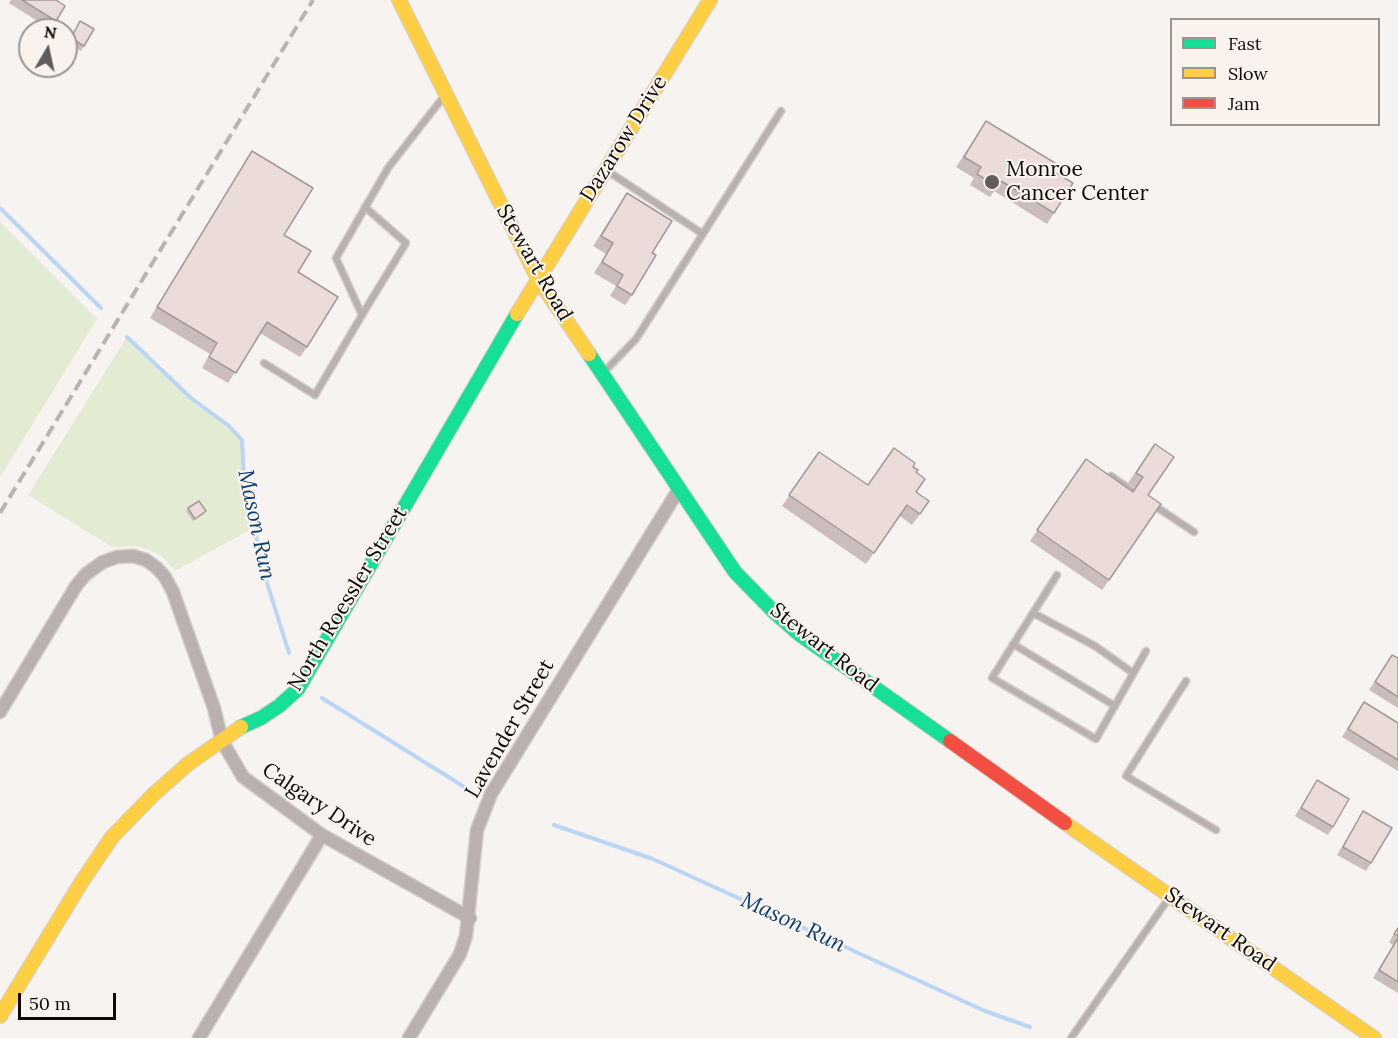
<!DOCTYPE html>
<style>
body{margin:0}
#map{position:relative;width:1398px;height:1038px;overflow:hidden;background:#f7f3f0;font-family:Lora,serif}
canvas{display:block}
.legend{position:absolute;left:1170px;top:18px;width:210px;height:108px;box-sizing:border-box;background:#faf3ed;border:2px solid #9b9692;margin:0;padding:8px 10px;list-style:none;font-size:18px;color:#0d0b09}
.legend li{display:flex;align-items:center;gap:12px;height:30px}
.legend b{width:30px;border:2px solid #9b9692}
.north{position:absolute;left:18px;top:18px;width:60px;height:60px;box-sizing:border-box;background:#faf3ed;border:2px solid #9b9692;border-radius:50%;rotate:9deg;font-size:16px;font-weight:700;line-height:24px;text-align:center;color:#0d0b09}
.north::after{content:'';display:block;margin:auto;width:21px;height:27px;background:#5f5c5a;clip-path:polygon(50% 0,100% 100%,50% 72%,0 100%)}
.scale{position:absolute;left:18px;top:993px;width:98px;height:27px;box-sizing:border-box;border:3px solid #0d0b09;border-top:0;padding-left:8px;font-size:18px;line-height:21px;white-space:nowrap;color:#0d0b09;-webkit-text-stroke:4px #faf3ed;paint-order:stroke}
</style>
<div id="map">
<canvas width="1398" height="1038"></canvas>
<ul class="legend">
<li><b style="height:8px;background:#16e098"></b>Fast</li>
<li><b style="height:8px;background:#ffcf43"></b>Slow</li>
<li><b style="height:8px;background:#f24e42"></b>Jam</li>
</ul>
<div class="north">N</div>
<div class="scale">50 m</div>
</div>
<script>
const ctx = document.querySelector('canvas').getContext('2d');
ctx.lineJoin = 'round';
function fillPath(path, color) { ctx.fillStyle = color; ctx.fill(path, 'evenodd'); }
const toPath = rows => new Path2D(rows.map(r => 'M' + r).join(''));
function trace(path, color, width, dash) { ctx.strokeStyle = color; ctx.lineWidth = width; ctx.lineCap = dash ? 'butt' : 'round'; ctx.setLineDash(dash || []); ctx.stroke(path); }
function label(font, color, halo, rows, align = 'center') {
  ctx.font = font + ' Lora,serif'; ctx.lineWidth = 4.5; ctx.setLineDash([]); ctx.textBaseline = 'middle'; ctx.strokeStyle = halo; ctx.fillStyle = color; for (const [text, x, y, turn = 0] of rows) {
    ctx.save(); ctx.translate(x, y); ctx.rotate((+turn || 0) * Math.PI / 180); ctx.textAlign = isNaN(turn) ? turn : align; if (halo) ctx.strokeText(text, 0, 0); ctx.fillText(text, 0, 0); ctx.restore();
  }
}
fillPath(toPath([
 [0,222,97,319,0,477],
 [127,337,191,398,229,426,242,440,244,479,255,527,175,571,162,556,149,550,138,546,112,547,28,495]
]), '#e3ebd3');
trace(toPath([
 [0,208,101,308],
 [127,337,191,398,229,426,242,440,244,479,263,570,289,653],
 [322,698,466,788],
 [554,825,653,859,985,1011,1030,1027]
]), '#bbd6f5', 4);
const lane = toPath([
 [606,170,703,234],
 [362,315,406,243,365,207],
 [264,363,315,395,362,315,336,258,388,168,445,95],
 [602,374,636,339,781,111],
 [1111,476,1133,492],
 [1152,504,1194,532],
 [1057,575,992,678,1096,739,1146,651],
 [1033,613,1095,646,1133,673],
 [1013,644,1115,706],
 [1186,681,1126,776,1216,830],
 [1071,1038,1169,898]
]);
const street = toPath([
 [0,712,76,586,86,574,103,562,117,557,133,556,146,560,157,568,165,577,173,592,214,708,222,741,243,777,322,835,470,918],
 [199,1038,322,835],
 [409,1038,460,954,466,936,477,830,491,794,679,489]
]);
const fast = toPath([
 [589,354,735,572,774,612,799,634,950,741],
 [241,727,261,718,279,706,298,689,517,314]
]);
const slow = toPath([
 [399,0,538,279,589,354],
 [517,314,710,0],
 [1065,823,1374,1038],
 [0,1016,81,883,112,837,154,794,188,764,241,727]
]);
const jam = toPath([
 [950,741,1065,823]
]);
trace(lane, '#d1cecc', 9);
trace(street, '#d1cecc', 15);
trace(fast, '#d1cecc', 16);
trace(slow, '#d1cecc', 16);
trace(jam, '#d1cecc', 16);
trace(lane, '#bbb0b0', 6);
trace(street, '#bbb0b0', 12);
trace(fast, '#16e098', 14);
trace(slow, '#ffcf43', 14);
trace(jam, '#f24e42', 14);
trace(toPath([
 [0,513,313,0]
]), '#bbb3b3', 4, [12, 6]);
fillPath(toPath([
 [11,0,56,0,56,21,50,29,9,3],
 [80,21,84,46,81,51,67,43],
 [986,121,1051,170,1054,213,1047,224,994,191,990,197,970,185,974,178,956,167],
 [252,151,298,272,307,347,300,357,260,333,228,383,202,368,210,354,150,318],
 [627,193,652,253,632,295,625,305,610,296,616,286,594,273,606,254,593,246],
 [1155,444,1148,495,1161,504,1102,590,1030,541,1086,459,1133,492,1135,488,1128,483],
 [819,452,868,485,913,467,916,472,916,492,920,514,912,525,900,516,866,564,782,506],
 [188,508,204,514,193,521,186,511],
 [1392,655,1398,658,1398,708,1369,690],
 [1364,702,1398,723,1398,771,1342,737],
 [1317,780,1333,827,1328,835,1295,816],
 [1363,811,1371,863,1366,871,1337,855],
 [1398,927,1398,993,1373,978,1393,945,1389,942]
]), '#cabdbb');
const building = toPath([
 [22,0,56,0,65,6,56,21,22,0],
 [80,21,94,29,84,46,71,38,80,21],
 [986,121,1055,163,1051,170,1073,183,1054,213,1001,181,997,187,977,174,981,167,964,157,986,121],
 [252,151,313,188,284,235,311,251,298,272,338,297,307,347,267,322,236,373,209,357,217,343,157,307,252,151],
 [627,193,672,221,652,253,656,255,632,295,617,286,623,275,602,262,613,243,601,236,627,193],
 [1155,444,1174,457,1148,495,1161,504,1109,580,1037,530,1086,459,1133,492,1143,477,1136,473,1155,444],
 [894,448,915,463,913,467,918,470,916,472,925,479,916,492,929,501,920,514,907,505,874,553,789,495,819,452,868,485,894,448],
 [199,501,206,511,195,519,188,508,199,501],
 [1392,655,1398,658,1398,697,1375,682,1392,655],
 [1364,702,1398,723,1398,760,1348,729,1364,702],
 [1317,780,1349,799,1333,827,1301,808,1317,780],
 [1363,811,1392,828,1371,863,1343,847,1363,811],
 [1398,928,1398,936,1394,934,1398,928],
 [1398,938,1398,982,1379,970,1398,938]
]);
fillPath(building, '#ebdcd9');
trace(building, '#a49a98', 1.5);
for (const [x, y, r, color] of [
 [992,182,8,"#5f5c5a"]
]) { const dot = new Path2D(); dot.arc(x, y, r, 0, 2 * Math.PI); ctx.fillStyle = color; ctx.fill(dot); trace(dot, '#faf3ed', 2); }
label('21px', '#0d0b09', '#faf3ed', [
 ["Dazarow Drive",624,139,-58],
 ["Stewart Road",534,263,60],
 ["North Roessler Street",348,599,-59],
 ["Stewart Road",824,648,38],
 ["Lavender Street",510,729,-60],
 ["Calgary Drive",319,805,34],
 ["Stewart Road",1220,930,35]
]);
label('21px', '#0d0b09', '#faf3ed', [
 ["Monroe",1006,170],
 ["Cancer Center",1006,194]
], 'left');
label('italic 22px', '#093f71', '#faf3ed', [
 ["Mason Run",256,525,78],
 ["Mason Run",793,923,25]
]);
</script>
